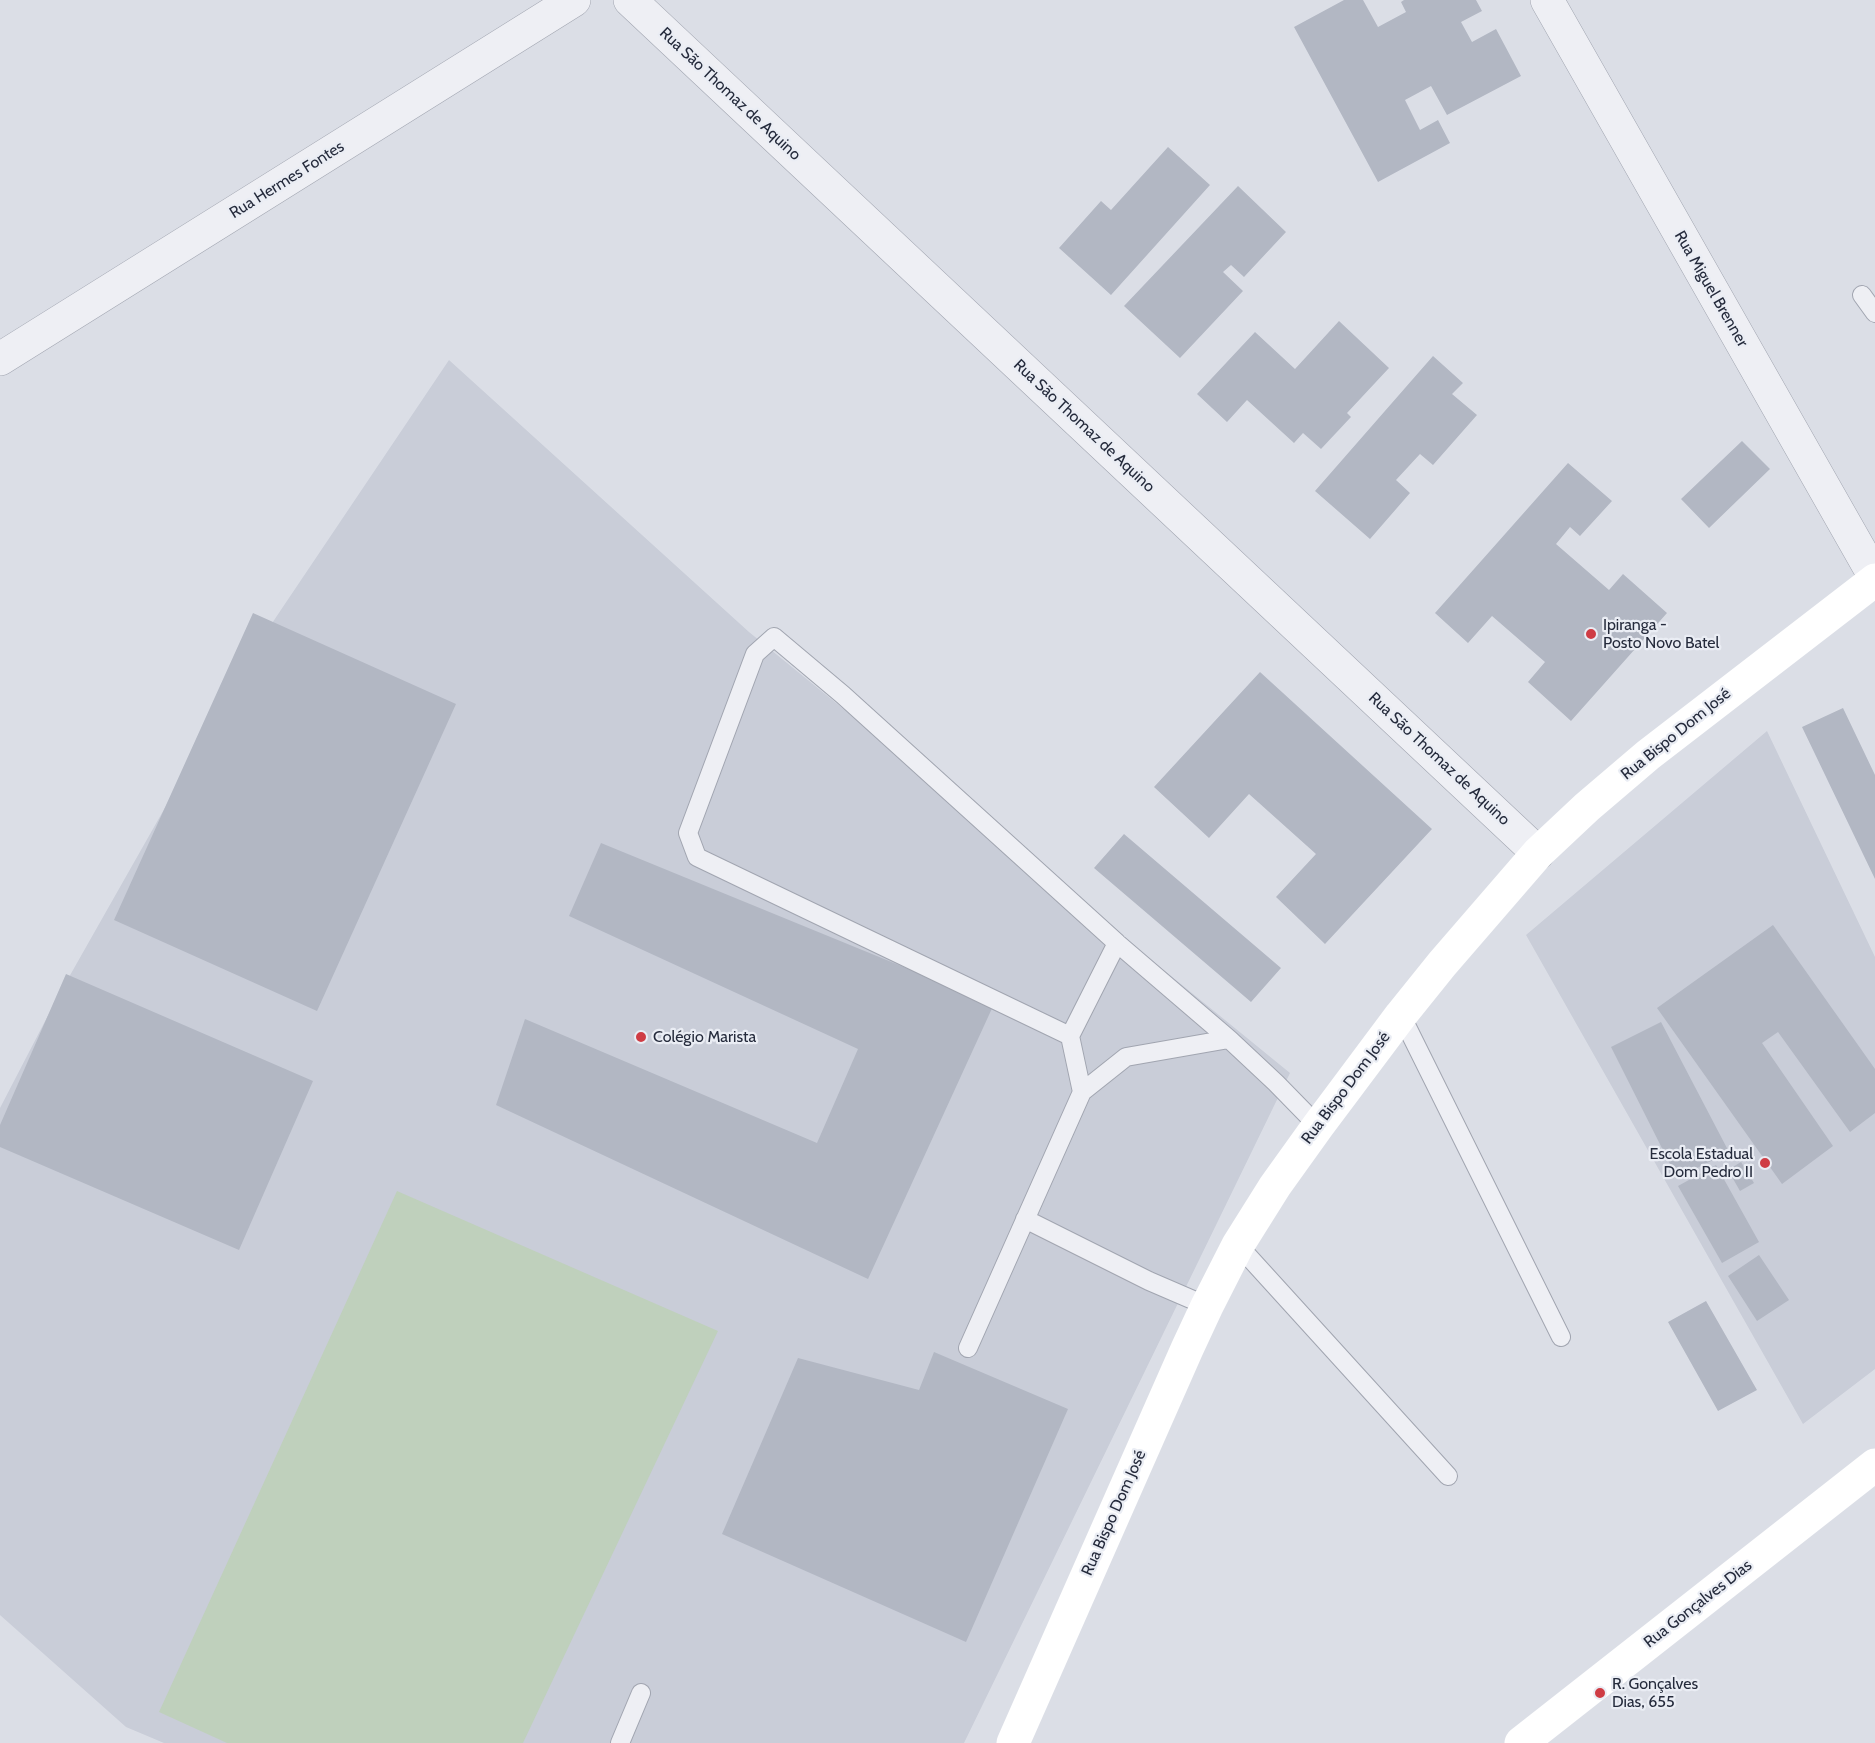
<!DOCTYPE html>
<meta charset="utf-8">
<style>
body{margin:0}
canvas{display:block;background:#dbdee6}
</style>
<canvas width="1875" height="1743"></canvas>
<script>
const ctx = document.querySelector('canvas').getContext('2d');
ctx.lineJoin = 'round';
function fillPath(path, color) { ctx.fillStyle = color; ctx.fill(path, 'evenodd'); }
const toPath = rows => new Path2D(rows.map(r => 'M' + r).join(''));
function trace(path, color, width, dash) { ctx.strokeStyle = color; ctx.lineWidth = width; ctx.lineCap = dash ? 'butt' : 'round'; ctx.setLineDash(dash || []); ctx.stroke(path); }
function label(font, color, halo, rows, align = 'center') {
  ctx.font = font + ' Cabin,sans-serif'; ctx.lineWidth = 4.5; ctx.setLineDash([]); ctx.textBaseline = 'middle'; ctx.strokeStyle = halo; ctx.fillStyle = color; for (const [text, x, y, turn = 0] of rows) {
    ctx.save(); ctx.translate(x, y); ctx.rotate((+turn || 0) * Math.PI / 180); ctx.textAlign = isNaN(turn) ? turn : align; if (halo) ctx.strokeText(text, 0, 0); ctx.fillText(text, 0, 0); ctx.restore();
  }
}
fillPath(toPath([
 [449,360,749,632,1290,1073,964,1743,164,1743,126,1727,0,1615,0,1108,56,1000,256,647],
 [1767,731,1875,957,1875,1369,1803,1424,1526,935]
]), '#c9cdd8');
fillPath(toPath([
 [397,1191,718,1331,523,1743,227,1743,159,1712]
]), '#bfd0bc');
fillPath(toPath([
 [1344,0,1363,0,1378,27,1406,12,1401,2,1404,0,1476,0,1482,11,1461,22,1472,42,1496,29,1521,76,1447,115,1431,86,1405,100,1420,130,1438,120,1450,143,1378,182,1294,27],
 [1168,147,1210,185,1111,295,1059,248,1101,201,1111,210],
 [1238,186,1286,232,1244,277,1231,265,1223,272,1243,291,1180,358,1124,306],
 [1339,321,1389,368,1347,413,1351,417,1321,449,1303,433,1294,443,1247,400,1227,422,1197,394,1255,332,1295,369],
 [1433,356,1463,383,1452,394,1477,415,1433,465,1420,454,1396,480,1410,493,1370,539,1315,491],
 [1742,441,1770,469,1709,528,1681,499],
 [1568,463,1612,501,1580,536,1570,527,1556,544,1609,590,1623,574,1667,613,1571,721,1528,682,1545,662,1492,616,1468,643,1435,613],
 [253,613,456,704,317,1011,114,920],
 [1260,672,1432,829,1325,944,1276,897,1316,854,1249,794,1209,838,1154,787],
 [1843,708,1875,775,1875,879,1802,727],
 [1124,834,1281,968,1251,1002,1094,868],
 [601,843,994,1004,868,1279,496,1105,525,1019,817,1143,858,1049,569,916],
 [1773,925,1875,1069,1875,1113,1850,1132,1778,1032,1762,1043,1833,1146,1782,1184,1657,1008],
 [66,974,313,1081,239,1250,0,1147,0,1125],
 [1661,1022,1729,1152,1677,1178,1611,1047],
 [1741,1162,1754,1183,1740,1191,1728,1170],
 [1716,1165,1759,1242,1722,1263,1678,1186],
 [1759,1255,1789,1300,1757,1321,1728,1276],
 [1706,1301,1757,1390,1718,1411,1668,1322],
 [934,1352,1068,1409,966,1642,722,1534,798,1358,919,1390]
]), '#b2b7c3');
const lane = toPath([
 [1862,295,1875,313],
 [1401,1015,1561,1337],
 [1070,1036,697,857,688,833,755,654,774,637,843,695,1117,943,1229,1039,1276,1083,1318,1126],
 [1082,1092,1070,1036,1117,943],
 [1025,1219,1149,1281,1207,1306],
 [1238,1245,1448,1476],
 [968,1348,1082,1092,1126,1057,1229,1039],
 [620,1743,641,1693]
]);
const street = toPath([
 [630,0,1538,853],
 [1547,0,1875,577],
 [0,359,574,0]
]);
trace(lane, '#a1a5b0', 20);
trace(street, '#a1a5b0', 34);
trace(lane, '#eeeff4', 18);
trace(street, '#eeeff4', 33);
trace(toPath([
 [1013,1743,1187,1349,1207,1306,1238,1245,1275,1186,1318,1126,1401,1015,1442,964,1538,853,1587,807,1648,755,1875,580],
 [1521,1743,1875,1465]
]), '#fff', 33);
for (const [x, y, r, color] of [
 [1591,634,6,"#cf3c44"],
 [641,1037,6,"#cf3c44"],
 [1765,1163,6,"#cf3c44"],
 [1600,1693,6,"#cf3c44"]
]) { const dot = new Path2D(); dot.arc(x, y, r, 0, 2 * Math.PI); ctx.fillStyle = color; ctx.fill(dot); trace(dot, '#eaedf4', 2); }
label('16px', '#252b3c', '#eaedf4', [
 ["Rua São Thomaz de Aquino",730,94,43],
 ["Rua Hermes Fontes",287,180,-32],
 ["Rua Miguel Brenner",1711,289,60],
 ["Rua São Thomaz de Aquino",1084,426,43],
 ["Rua Bispo Dom José",1676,734,-39],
 ["Rua São Thomaz de Aquino",1439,759,43],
 ["Rua Bispo Dom José",1346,1088,-53],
 ["Rua Bispo Dom José",1114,1513,-66],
 ["Rua Gonçalves Dias",1698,1604,-38]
]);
label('16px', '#252b3c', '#eaedf4', [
 ["Ipiranga -",1603,625],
 ["Posto Novo Batel",1603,643],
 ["Colégio Marista",653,1037],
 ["Escola Estadual",1753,1154,"right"],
 ["Dom Pedro II",1753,1172,"right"],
 ["R. Gonçalves",1612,1684],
 ["Dias, 655",1612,1702]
], 'left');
</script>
